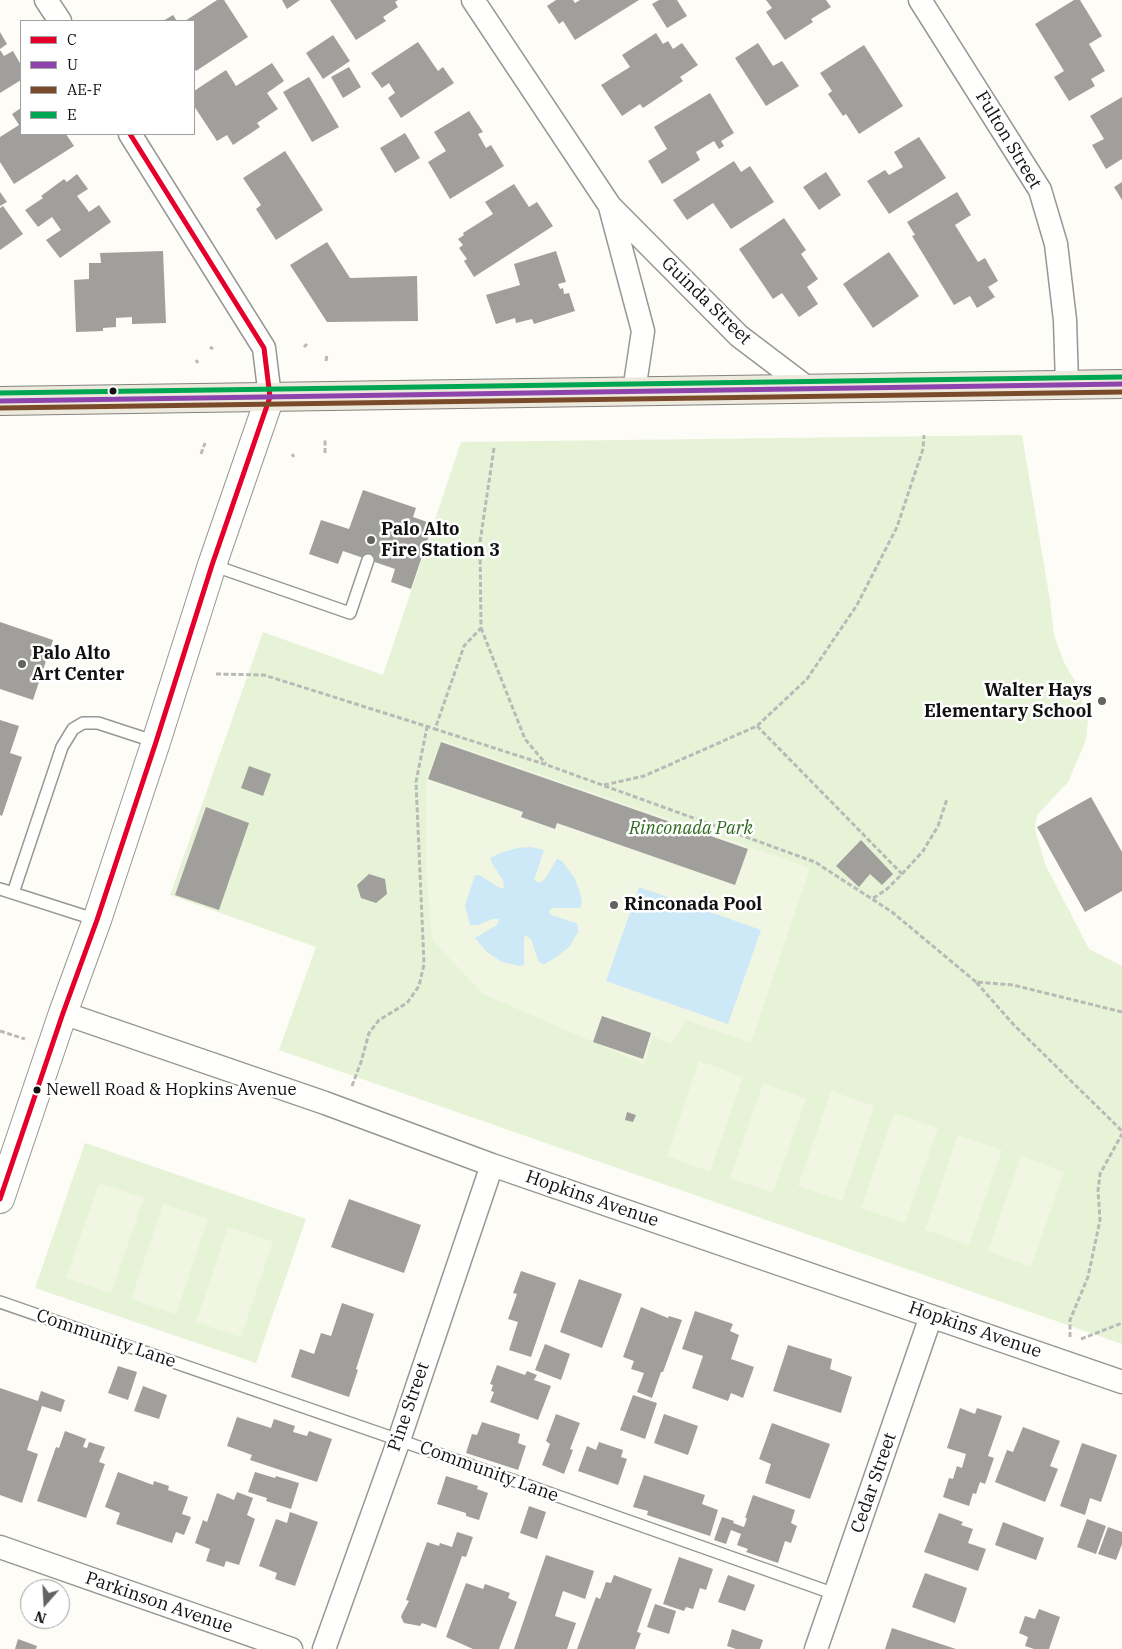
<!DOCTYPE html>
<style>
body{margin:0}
#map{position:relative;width:1122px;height:1649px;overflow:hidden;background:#fdfcf7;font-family:"IBM Plex Serif",serif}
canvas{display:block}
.legend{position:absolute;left:20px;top:20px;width:175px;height:115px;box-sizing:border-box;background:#fff;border:1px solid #a0a0a0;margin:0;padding:6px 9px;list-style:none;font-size:15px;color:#111}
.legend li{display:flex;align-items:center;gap:10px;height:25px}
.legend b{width:25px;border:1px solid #a0a0a0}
.north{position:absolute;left:20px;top:1579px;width:50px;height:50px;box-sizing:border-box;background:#fff;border:1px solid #a0a0a0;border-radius:50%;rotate:199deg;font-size:14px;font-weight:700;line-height:20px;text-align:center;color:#111}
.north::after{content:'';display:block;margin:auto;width:18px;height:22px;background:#646362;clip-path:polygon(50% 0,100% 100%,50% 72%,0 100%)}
</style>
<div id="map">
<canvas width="1122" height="1649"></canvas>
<ul class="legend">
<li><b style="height:6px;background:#e4002b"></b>C</li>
<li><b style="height:6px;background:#8e44ad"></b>U</li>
<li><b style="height:6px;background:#7a4b2a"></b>AE-F</li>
<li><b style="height:6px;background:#00a651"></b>E</li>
</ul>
<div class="north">N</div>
</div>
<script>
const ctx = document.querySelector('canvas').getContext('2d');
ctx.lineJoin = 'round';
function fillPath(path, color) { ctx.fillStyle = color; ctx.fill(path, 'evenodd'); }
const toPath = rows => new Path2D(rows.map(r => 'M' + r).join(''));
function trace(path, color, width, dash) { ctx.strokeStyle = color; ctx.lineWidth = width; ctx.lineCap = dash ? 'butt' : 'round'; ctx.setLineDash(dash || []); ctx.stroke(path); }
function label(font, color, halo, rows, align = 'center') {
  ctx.font = font + ' "IBM Plex Serif",serif'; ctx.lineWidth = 5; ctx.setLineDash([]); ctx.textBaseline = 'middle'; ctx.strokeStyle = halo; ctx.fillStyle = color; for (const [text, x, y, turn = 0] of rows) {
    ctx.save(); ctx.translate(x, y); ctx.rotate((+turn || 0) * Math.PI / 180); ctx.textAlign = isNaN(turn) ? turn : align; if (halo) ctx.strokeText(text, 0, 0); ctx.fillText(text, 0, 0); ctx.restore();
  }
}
fillPath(toPath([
 [1022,435,1050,600,1054,635,1064,662,1076,683,1088,719,1086,740,1068,782,1037,815,1035,830,1046,866,1089,949,1122,966,1122,1344,279,1050,316,947,170,895,263,632,383,675,461,442],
 [85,1143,306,1219,256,1363,35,1288]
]), '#e7f3d7');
fillPath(toPath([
 [441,740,810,868,751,1043,686,1020,671,1044,653,1037,644,1064,483,994,432,940,426,870,426,781],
 [699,1061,743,1077,710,1172,667,1156],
 [763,1083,806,1099,773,1193,730,1178],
 [831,1091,874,1106,842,1201,798,1186],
 [894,1113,938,1128,905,1223,861,1208],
 [958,1135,1002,1150,969,1245,925,1230],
 [1021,1156,1064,1172,1031,1267,988,1251],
 [99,1183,144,1198,111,1293,66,1278],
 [163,1204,208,1219,176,1314,131,1299],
 [228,1227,273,1242,241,1337,196,1322]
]), '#f0f6e1');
fillPath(toPath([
 [531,847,544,850,534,880,539,883,545,879,557,859,562,861,575,879,581,896,582,903,580,908,552,908,549,911,551,915,576,923,578,926,578,932,569,947,555,958,544,964,539,962,531,939,526,935,524,938,524,965,520,966,502,962,487,952,475,938,497,925,499,919,492,919,478,925,470,925,465,906,475,875,479,875,500,888,504,888,503,880,492,863,490,858,503,852,518,848],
 [639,887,761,930,728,1024,606,981]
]), '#cde8f7');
fillPath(toPath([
 [217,0,224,0,248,37,196,71,194,68,194,21,185,21],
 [282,0,300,0,287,9],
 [330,0,398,0,395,2,398,7,383,17,386,21,356,40],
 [556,0,573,0,575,3,580,0,639,0,575,40,563,21,559,24,547,6],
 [659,0,677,0,687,16,667,28,652,4],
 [766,0,826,0,831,7,811,19,813,22,785,40,766,12,772,8],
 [1074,0,1080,0,1102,36,1089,44,1105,71,1091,79,1095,86,1069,101,1054,77,1064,71,1035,24],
 [173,15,177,21,163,21],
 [0,32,7,44,0,49],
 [656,33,663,44,668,41,673,49,682,43,698,65,680,77,683,81,643,108,640,104,622,116,601,85,630,67,622,55],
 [333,35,350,61,323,79,306,53],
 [418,42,438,71,443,67,454,83,401,118,388,98,395,93,389,83,382,88,371,73],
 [758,43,773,66,782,61,799,86,766,106,735,58],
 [864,45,903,106,859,134,846,114,843,116,828,94,832,91,820,73],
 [0,50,4,56,13,51,21,65,21,80,0,93],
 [272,63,284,81,267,93,278,109,257,123,260,127,233,145,227,135,217,141,194,106,194,91,226,70,236,86],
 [349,67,361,87,343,98,331,77],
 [309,77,339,127,312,142,283,92],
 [710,93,734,133,721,141,724,146,719,149,714,141,696,152,700,160,662,184,648,161,667,149,654,127],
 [1122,97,1122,159,1106,169,1092,145,1104,139,1090,116],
 [21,108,21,134,66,134,74,146,14,184,0,162,0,137,19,125,12,114],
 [469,111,483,132,478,134,486,148,491,145,504,166,450,199,428,162,446,151,434,132],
 [405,133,420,158,395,173,380,148],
 [919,137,946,178,889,214,867,181,885,170,889,175,903,167,894,152],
 [285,151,323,210,276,240,256,209,261,205,243,178],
 [734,161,741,172,750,166,774,202,731,229,713,203,687,220,673,200],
 [826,172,841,195,819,210,803,187],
 [77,174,88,189,77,196,89,212,99,205,111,222,60,258,46,240,61,230,52,217,38,227,25,210,43,198,41,196,64,179,67,182],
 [1122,182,1122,200,1114,187],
 [514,184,529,207,537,202,553,226,474,277,464,261,467,259,459,248,463,245,458,239,464,235,463,233,493,214,485,202],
 [0,192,7,202,0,206],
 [957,192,971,215,955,225,978,262,985,258,998,281,988,287,995,297,977,308,970,296,954,305,912,236,915,235,907,222],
 [3,206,23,234,0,250,0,208],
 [784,218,806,250,801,254,818,279,807,287,818,304,799,317,782,293,773,299,739,249],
 [327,242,350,278,417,276,418,321,327,322,290,265],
 [163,251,166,323,132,324,132,317,116,318,116,327,103,328,103,331,76,332,74,280,89,279,89,263,101,263,100,253],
 [556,251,566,282,558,284,560,289,563,288,564,294,569,293,575,311,534,324,532,319,516,323,515,318,496,324,486,295,520,285,514,264],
 [889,252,919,296,873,328,843,284],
 [363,490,416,508,413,517,433,524,411,589,391,582,395,569,343,551,338,564,309,554,321,520,349,529],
 [0,622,53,640,33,700,0,689],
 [0,720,19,726,10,753,22,757,2,816,0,815],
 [441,742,748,849,735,885,557,823,555,829,521,817,523,812,428,779],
 [249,766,271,774,263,796,241,788],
 [1091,797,1122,852,1122,891,1085,912,1037,827],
 [206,807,249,823,219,910,175,895],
 [861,840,893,874,882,885,870,874,859,887,836,866],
 [369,874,385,879,387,894,376,903,361,898,357,885],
 [602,1016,651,1033,643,1059,593,1042],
 [627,1112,636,1115,633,1122,625,1120],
 [349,1199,421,1225,404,1273,331,1247],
 [521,1271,556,1283,531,1357,509,1350,518,1322,508,1319,517,1294,513,1293],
 [579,1279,622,1294,602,1348,560,1332],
 [342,1303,374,1314,356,1369,358,1370,349,1397,291,1377,300,1349,314,1354,321,1333,331,1336],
 [641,1307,668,1318,669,1316,682,1320,663,1372,661,1372,652,1398,637,1392,644,1373,631,1369,634,1361,623,1357],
 [695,1311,733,1324,730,1331,739,1335,731,1359,754,1367,743,1398,731,1393,728,1401,692,1388,703,1356,682,1349],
 [545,1344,570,1354,561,1380,535,1370],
 [788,1345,832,1359,830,1369,852,1377,841,1413,773,1391],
 [497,1365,525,1375,527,1371,537,1375,534,1380,551,1386,538,1420,490,1402,494,1392,491,1391,493,1385,490,1384],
 [118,1366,137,1372,128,1400,108,1393],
 [143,1386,167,1395,159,1419,134,1411],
 [0,1388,38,1401,41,1391,65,1400,61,1412,42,1406,27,1450,38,1454,22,1503,0,1495],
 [633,1395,657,1403,645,1439,620,1430],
 [960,1408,975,1414,977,1408,1002,1416,988,1456,994,1458,985,1484,980,1482,976,1494,973,1493,969,1506,943,1497,949,1478,953,1479,957,1466,962,1468,966,1454,947,1448],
 [556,1414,580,1423,570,1449,573,1450,564,1474,542,1465,550,1444,546,1441],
 [664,1414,698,1426,688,1455,654,1443],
 [237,1417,271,1428,274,1419,295,1426,293,1432,307,1436,309,1431,332,1439,317,1482,250,1460,252,1455,227,1446],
 [482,1422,520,1434,518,1443,526,1446,518,1470,466,1453,472,1434,477,1435],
 [772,1423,830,1444,810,1499,765,1483,771,1464,759,1459],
 [1023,1427,1060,1441,1050,1466,1058,1469,1045,1502,995,1482,1007,1450,1013,1452],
 [65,1431,86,1439,83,1447,87,1448,89,1442,105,1447,99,1462,105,1464,86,1518,37,1501,56,1447,59,1448],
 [599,1442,623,1450,621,1457,627,1459,618,1485,578,1471,587,1446,596,1450],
 [1082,1443,1117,1455,1101,1502,1090,1498,1085,1515,1060,1506],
 [118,1472,153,1485,154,1481,169,1486,168,1490,188,1497,182,1514,191,1517,184,1535,176,1532,172,1543,116,1524,120,1513,105,1507],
 [255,1472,275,1478,276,1476,299,1483,291,1509,266,1501,267,1498,248,1492],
 [644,1475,705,1495,702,1504,718,1510,710,1536,647,1515,648,1511,633,1507],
 [446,1476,478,1486,477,1489,488,1493,479,1520,466,1516,466,1513,437,1504],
 [237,1492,253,1498,247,1515,255,1519,239,1565,226,1561,224,1567,206,1561,210,1549,195,1543,203,1520,207,1522,217,1493,234,1500],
 [753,1495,795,1510,791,1523,797,1526,791,1543,785,1541,778,1563,746,1552,748,1549,737,1545,741,1534,731,1530,726,1544,714,1540,722,1517,734,1521,733,1523,744,1527,747,1518,745,1518],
 [529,1506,546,1512,537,1539,520,1533],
 [290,1512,318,1522,295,1586,275,1579,277,1573,259,1566,276,1519,287,1523],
 [939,1513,963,1522,961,1525,973,1529,968,1543,986,1549,978,1571,924,1552],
 [1087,1519,1106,1526,1096,1554,1077,1547],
 [1003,1522,1044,1538,1036,1560,995,1545],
 [1108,1527,1122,1532,1122,1544,1116,1560,1098,1554],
 [457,1532,473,1537,466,1557,462,1556,436,1628,422,1623,420,1626,404,1623,401,1617,402,1614,409,1601,406,1600,427,1542,439,1546,440,1543,452,1547],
 [546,1555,594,1571,585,1599,563,1591,555,1616,576,1623,567,1649,514,1649],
 [679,1557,713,1569,706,1590,700,1588,693,1609,686,1607,684,1611,663,1604],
 [925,1573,967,1588,955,1623,912,1607],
 [614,1575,652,1589,637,1632,641,1633,635,1649,577,1649,596,1597,600,1599,606,1582,611,1583],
 [728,1575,755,1585,745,1611,718,1602],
 [466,1583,483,1589,485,1584,510,1593,508,1598,517,1602,499,1649,473,1649,446,1637],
 [655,1604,676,1611,669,1634,647,1627],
 [1039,1609,1060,1617,1049,1649,1034,1649,1025,1646,1028,1637,1019,1633,1025,1616,1035,1619],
 [892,1628,956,1649,885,1649],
 [732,1629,763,1640,760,1649,736,1649,727,1646],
 [18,1639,37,1646,36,1649,15,1649]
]), '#a19f9c');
const service = toPath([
 [212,565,350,613,368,560],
 [0,889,97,920],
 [13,893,62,747,73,729,83,723,98,723,156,742],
 [0,1302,399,1440,835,1594]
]);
const minor = toPath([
 [46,0,60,21],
 [473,0,610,206,739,336,809,389],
 [920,0,1040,190,1056,244,1065,320,1067,384],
 [130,134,264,348,270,397],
 [610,207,643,331,634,391],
 [63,1013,325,1103,492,1165,1122,1382],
 [0,1547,291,1649],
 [324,1649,399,1440,492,1165],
 [816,1649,931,1316]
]);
const tertiary = toPath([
 [0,1199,63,1013,97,920,156,742,212,565,270,397]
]);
const primary = toPath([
 [0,401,1122,384]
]);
trace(service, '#979795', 14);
trace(minor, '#979795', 25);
trace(tertiary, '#979795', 30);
trace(primary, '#858482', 30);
trace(toPath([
 [210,347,213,349],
 [304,347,307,344],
 [196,360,198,363],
 [326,361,327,355],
 [494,448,480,542,481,628,464,646,435,729,547,765,815,862,892,912,976,982],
 [325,453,325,439],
 [201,454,205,443],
 [292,454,294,457],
 [481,628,525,739,546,764],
 [216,674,264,675,435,729],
 [757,726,902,874,887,889,872,899],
 [604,785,644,776,757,726,807,679,857,605,897,527,923,449,924,435],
 [902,874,923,851,938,826,947,799],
 [1122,1012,1013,985,976,982,1013,1024,1122,1131],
 [0,1031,25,1039],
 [352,1086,361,1062,369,1033,379,1020,407,1003,419,986,424,964,416,782,427,727],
 [1070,1337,1070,1320,1088,1277,1100,1220,1098,1191,1100,1174,1122,1134],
 [1081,1339,1122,1323]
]), '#b9b9b8', 3, [5, 2.5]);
trace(service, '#fffffe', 11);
trace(minor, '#fffffe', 22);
trace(tertiary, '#fffffe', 28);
trace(primary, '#ede9dc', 28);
trace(toPath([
 [0,1199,63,1013,97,920,156,742,212,565,270,397,264,348,130,134]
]), '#e4002b', 5);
trace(toPath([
 [0,401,1122,384]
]), '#8e44ad', 5);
trace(toPath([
 [0,408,1122,392]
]), '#7a4b2a', 5);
trace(toPath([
 [0,393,1122,377]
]), '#00a651', 5);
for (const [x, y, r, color] of [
 [113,391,4.5,"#111"],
 [371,540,5,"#646362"],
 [22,664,5,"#646362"],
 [1102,701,5,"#646362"],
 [614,905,5,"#646362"],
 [37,1090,4.5,"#111"]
]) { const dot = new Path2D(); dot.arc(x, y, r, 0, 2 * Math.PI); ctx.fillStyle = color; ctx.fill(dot); trace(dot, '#fff', 2); }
label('17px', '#111', '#fff', [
 ["Newell Road & Hopkins Avenue",46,1090]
], 'left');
label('18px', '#111', '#fff', [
 ["Fulton Street",1008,140,59],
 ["Guinda Street",706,301,44],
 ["Hopkins Avenue",592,1199,19],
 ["Hopkins Avenue",975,1330,19],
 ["Community Lane",106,1339,19],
 ["Pine Street",409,1407,-71],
 ["Community Lane",489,1472,20],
 ["Cedar Street",874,1483,-71],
 ["Parkinson Avenue",159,1603,19]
]);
label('bold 18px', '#111', '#fff', [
 ["Palo Alto",381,530],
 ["Fire Station 3",381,551],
 ["Palo Alto",32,654],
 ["Art Center",32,675],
 ["Walter Hays",1092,691,"right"],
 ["Elementary School",1092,712,"right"],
 ["Rinconada Pool",624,905]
], 'left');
label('italic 18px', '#2f6b1f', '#fff', [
 ["Rinconada Park",691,829]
]);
</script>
